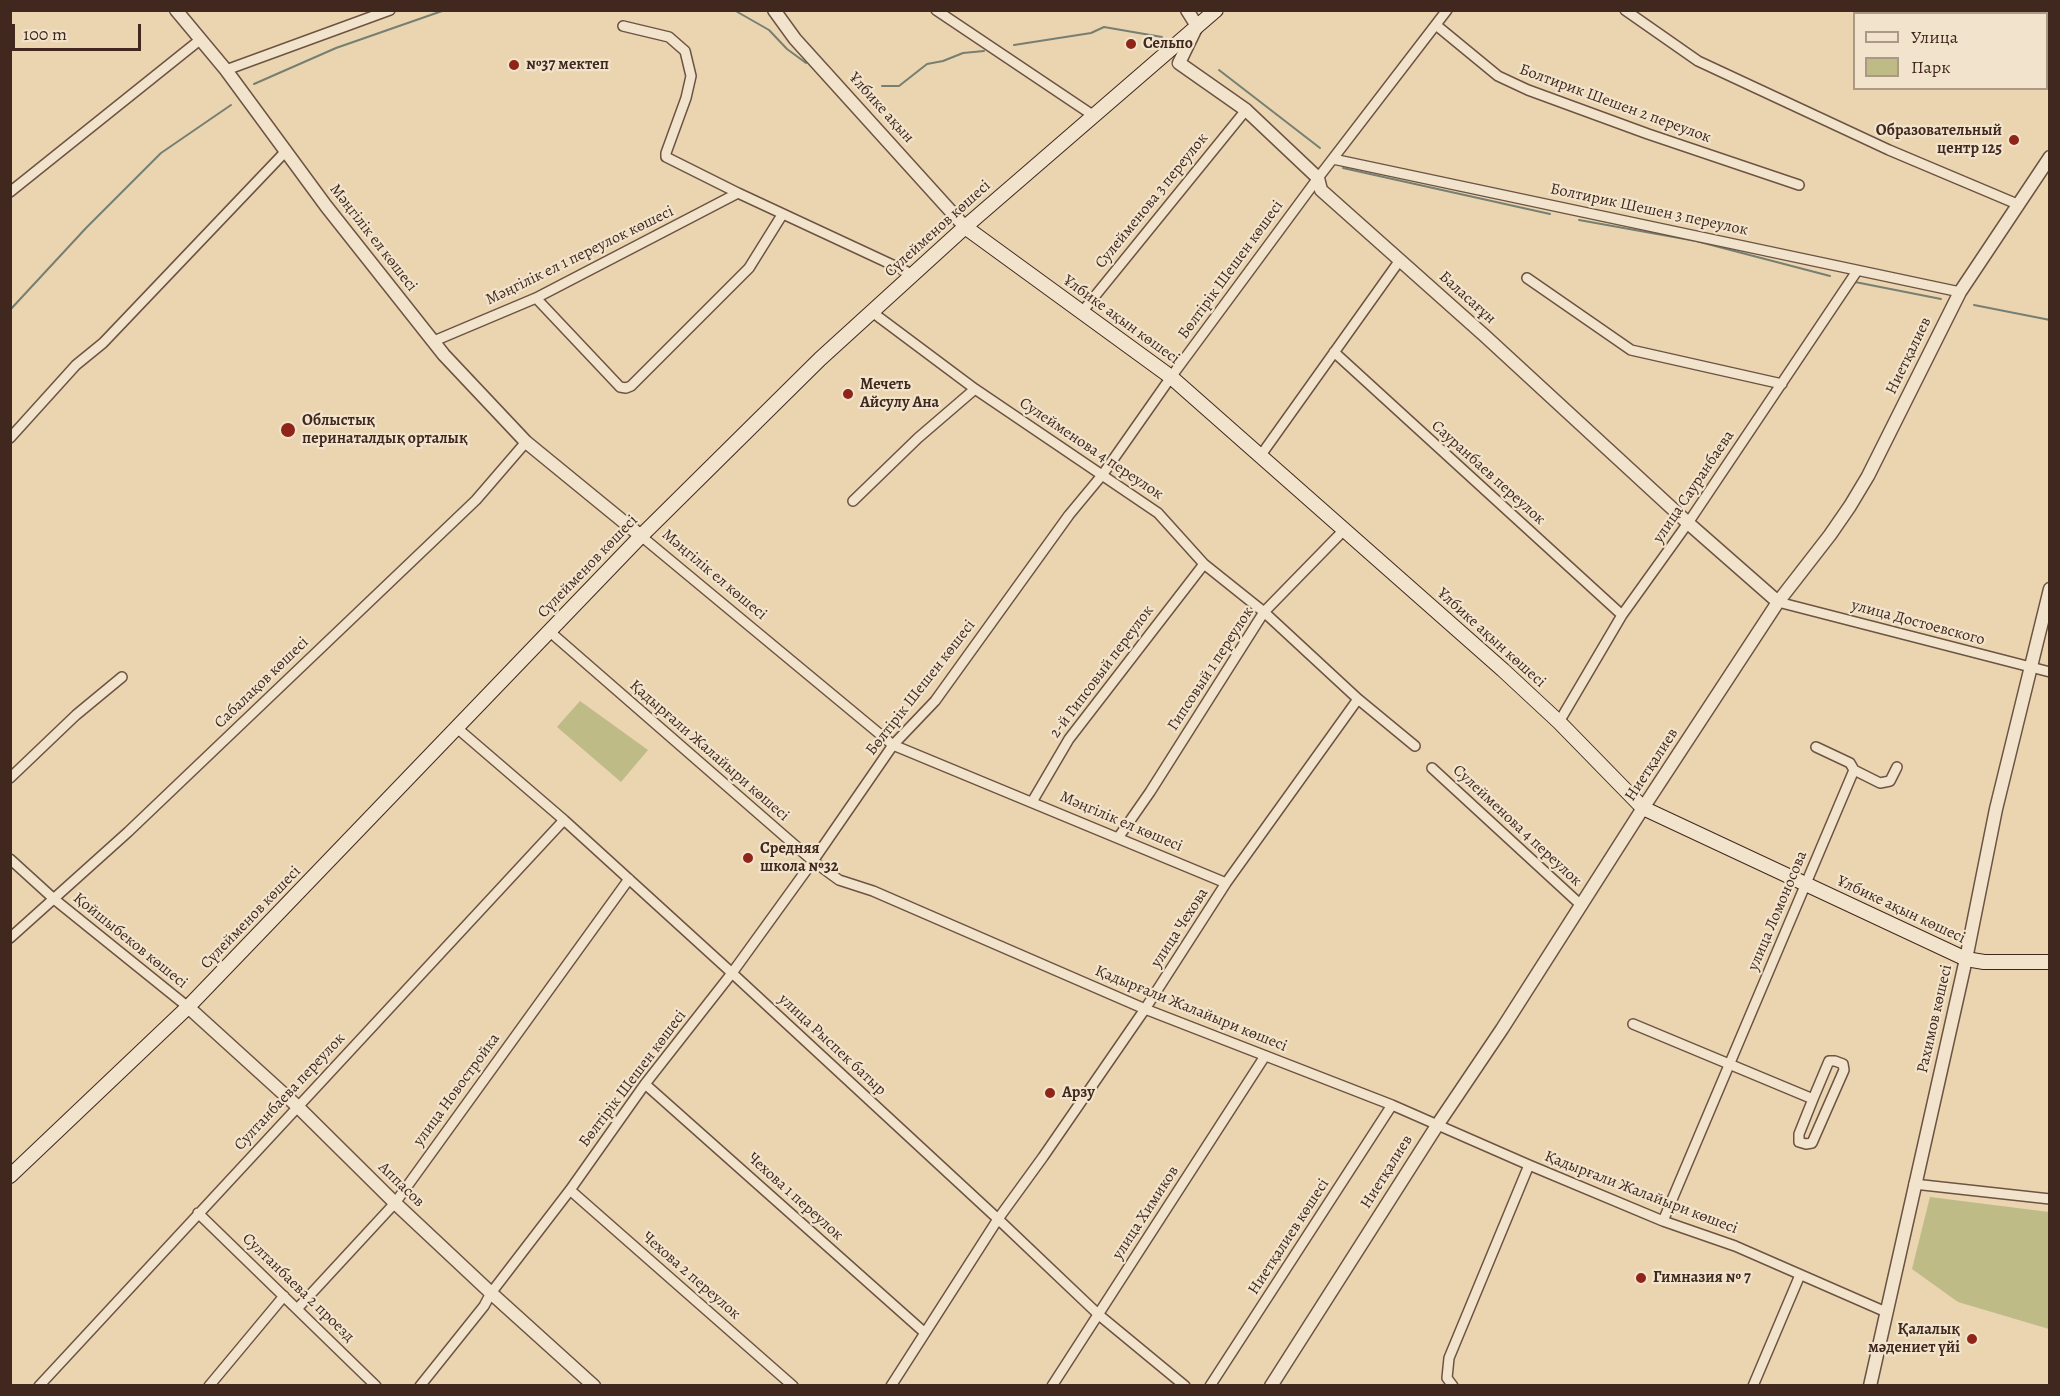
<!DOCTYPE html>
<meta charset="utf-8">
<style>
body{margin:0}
#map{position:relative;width:2060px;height:1396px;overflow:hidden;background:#ebd5b1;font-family:Alegreya,serif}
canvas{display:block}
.frame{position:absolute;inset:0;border:12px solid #41281e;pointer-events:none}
.legend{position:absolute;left:1853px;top:12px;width:195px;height:78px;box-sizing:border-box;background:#f2e4cc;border:2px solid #ab9986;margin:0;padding:8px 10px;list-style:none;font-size:18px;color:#41281e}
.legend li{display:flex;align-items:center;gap:12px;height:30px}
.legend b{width:30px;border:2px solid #ab9986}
.scale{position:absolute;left:12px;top:24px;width:129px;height:27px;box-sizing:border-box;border:3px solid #41281e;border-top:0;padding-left:8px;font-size:18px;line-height:21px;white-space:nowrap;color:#41281e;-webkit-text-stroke:4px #f2e4cc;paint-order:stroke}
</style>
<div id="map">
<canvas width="2060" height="1396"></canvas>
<div class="frame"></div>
<ul class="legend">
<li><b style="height:8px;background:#f2e4cc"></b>Улица</li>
<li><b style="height:16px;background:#bebb87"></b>Парк</li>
</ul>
<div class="scale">100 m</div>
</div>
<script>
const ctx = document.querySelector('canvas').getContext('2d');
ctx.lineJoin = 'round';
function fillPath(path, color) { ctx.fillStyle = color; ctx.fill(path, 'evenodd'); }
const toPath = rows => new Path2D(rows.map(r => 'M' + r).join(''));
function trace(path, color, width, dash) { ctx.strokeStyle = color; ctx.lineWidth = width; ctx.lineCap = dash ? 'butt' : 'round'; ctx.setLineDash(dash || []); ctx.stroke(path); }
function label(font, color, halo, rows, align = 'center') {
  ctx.font = font + ' Alegreya,serif'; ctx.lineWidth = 4.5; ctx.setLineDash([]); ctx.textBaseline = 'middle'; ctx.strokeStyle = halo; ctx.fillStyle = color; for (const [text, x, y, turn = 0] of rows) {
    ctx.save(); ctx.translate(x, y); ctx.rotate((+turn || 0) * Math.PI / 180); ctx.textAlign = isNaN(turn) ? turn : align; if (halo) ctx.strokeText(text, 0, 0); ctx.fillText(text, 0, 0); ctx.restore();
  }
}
fillPath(toPath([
 [580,701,648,750,621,782,557,727],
 [1930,1197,2049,1212,2049,1329,1958,1302,1912,1269]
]), '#bebb87');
trace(toPath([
 [734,10,769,30,787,49,806,63],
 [1014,45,1091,33,1104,27,1162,37],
 [1219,70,1320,148],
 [254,84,336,48,445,10],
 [882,86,899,86,927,64,943,61,963,53,984,51],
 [1343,168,1550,214],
 [1579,220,1696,241,1830,276],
 [1855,282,1941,299],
 [1974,305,2050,320],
 [10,310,86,228,161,153,231,105]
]), '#767f71', 2);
const minor = toPath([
 [936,10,1094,116],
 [1625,10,1698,61,1889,150,2017,204],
 [1436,25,1498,76,1528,90,1648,134,1799,185],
 [623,26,669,37,685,51,691,76,686,98,666,153,666,157,738,193],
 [226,70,390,10],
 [1333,159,1960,292],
 [10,192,201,39],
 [1527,278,1631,350,1782,384],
 [536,298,620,387,626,388,631,386,749,268,782,215],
 [872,312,975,389,1158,513,1204,564,1264,612,1358,699,1415,746],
 [1082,312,1246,110],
 [434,341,536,298,738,193,912,274],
 [1334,352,1622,615],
 [10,438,76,365,103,343,286,151],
 [1261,455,1400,260],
 [853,501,918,438,975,389],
 [641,536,893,745,1226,883],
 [1778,602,2050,672],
 [549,631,813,861,839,880,873,891,1145,1009,1392,1105,1529,1165,1663,1221,1735,1246,1886,1312],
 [1559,722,1622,615,1688,523,1857,271],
 [457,728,564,820,732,973,998,1219,1099,1315,1185,1386],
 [1432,768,1582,906],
 [1854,770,1880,783,1890,781,1897,767],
 [10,778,76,715,122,677],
 [1032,802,1069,739,1204,564],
 [1118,838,1150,792,1264,612,1345,529],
 [10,859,54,899,188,1007],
 [10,938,128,832,476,500,526,442],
 [1633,1024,1813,1099,1799,1134,1799,1142,1806,1144,1812,1143,1844,1070,1843,1064,1835,1061,1829,1061,1813,1099],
 [645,1084,925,1333],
 [1914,1184,2050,1199],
 [570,1190,793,1386],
 [198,1213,376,1386],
 [1663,1221,1854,770,1850,763,1816,747],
 [297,1309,395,1203,629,879],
 [39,1386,564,820],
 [209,1386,284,1296],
 [420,1386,484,1306,491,1293,570,1190,645,1084,732,973,813,861,893,745,935,701,1069,515,1103,474,1171,377,1318,178,1447,10],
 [891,1386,998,1219,1043,1157,1145,1009,1226,883,1358,699],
 [1052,1386,1265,1056],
 [1210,1386,1392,1105],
 [1453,1386,1447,1378,1449,1358,1529,1165],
 [1753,1386,1800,1275]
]);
const tertiary = toPath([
 [176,10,226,70,326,206,444,355,526,442,641,536],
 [774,10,795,39,965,227],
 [1187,10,1197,26,1179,63,1246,110,1318,178,1321,190,1485,336,1688,523,1778,602],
 [188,1007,297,1106,395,1203,491,1293,594,1386],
 [1271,1386,1438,1124,1502,1029,1643,808,1778,602,1830,535,1850,506,1868,476,1960,292,2050,157],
 [1870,1386,1966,959,1996,809,2050,589]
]);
const secondary = toPath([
 [965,227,1171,377,1503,670,1559,722,1643,808,1966,959,1984,962,2050,962],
 [10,1176,188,1007,641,536,820,359,965,227,1216,10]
]);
trace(minor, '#6c5343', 12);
trace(tertiary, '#6c5343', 15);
trace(secondary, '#41281e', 16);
trace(minor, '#f2e4cc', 9);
trace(tertiary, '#f2e4cc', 12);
trace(secondary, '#f2e4cc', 14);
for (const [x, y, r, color] of [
 [1131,44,6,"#8f2418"],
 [514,65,6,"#8f2418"],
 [2014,140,6,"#8f2418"],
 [848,394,6,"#8f2418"],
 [288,430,8,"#8f2418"],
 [748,858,6,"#8f2418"],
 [1050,1093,6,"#8f2418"],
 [1641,1278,6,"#8f2418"],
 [1972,1339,6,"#8f2418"]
]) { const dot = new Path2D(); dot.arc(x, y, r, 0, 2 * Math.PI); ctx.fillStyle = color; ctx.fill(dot); trace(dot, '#f2e4cc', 2); }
label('bold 16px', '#41281e', '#f2e4cc', [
 ["Сельпо",1143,44],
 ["№37 мектеп",526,65],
 ["Образовательный",2002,131,"right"],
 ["центр 125",2002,149,"right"],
 ["Мечеть",860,385],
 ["Айсулу Ана",860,403],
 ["Облыстық",302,421],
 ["перинаталдық орталық",302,439],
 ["Средняя",760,849],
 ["школа №32",760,867],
 ["Арзу",1062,1093],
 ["Гимназия № 7",1653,1278],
 ["Қалалық",1960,1330,"right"],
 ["мәдениет үйі",1960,1348,"right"]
], 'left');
label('16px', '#41281e', '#f2e4cc', [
 ["Болтирик Шешен 2 переулок",1615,104,20],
 ["Ұлбике ақын",881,108,48],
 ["Сулейменова 3 переулок",1152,201,-51],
 ["Болтирик Шешен 3 переулок",1649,210,12],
 ["Сүлейменов көшесі",938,229,-42],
 ["Мәңгілік ел көшесі",373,238,52],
 ["Мәңгілік ел 1 переулок көшесі",580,256,-26],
 ["Бөлтірік Шешен көшесі",1231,270,-54],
 ["Баласағұн",1467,298,42],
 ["Ұлбике ақын көшесі",1121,320,36],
 ["Ниетқалиев",1909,356,-64],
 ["Сулейменова 4 переулок",1091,449,34],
 ["Сауранбаев переулок",1488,473,42],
 ["улица Сауранбаева",1694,487,-56],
 ["Сүлейменов көшесі",588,567,-46],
 ["Мәңгілік ел көшесі",714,575,40],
 ["улица Достоевского",1918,623,15],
 ["Ұлбике ақын көшесі",1491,638,42],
 ["Гипсовый 1 переулок",1211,669,-57],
 ["2-й Гипсовый переулок",1102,672,-53],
 ["Сабалақов көшесі",262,683,-44],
 ["Бөлтірік Шешен көшесі",921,688,-52],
 ["Қадырғали Жалайыри көшесі",709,751,41],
 ["Ниетқалиев",1652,765,-57],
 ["Мәңгілік ел көшесі",1121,822,23],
 ["Сулейменова 4 переулок",1517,826,43],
 ["Ұлбике ақын көшесі",1901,910,25],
 ["улица Ломоносова",1778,911,-67],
 ["Сүлейменов көшесі",251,918,-46],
 ["улица Чехова",1180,928,-57],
 ["Қойшыбеков көшесі",130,941,39],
 ["Қадырғали Жалайыри көшесі",1191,1009,22],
 ["Рахимов көшесі",1935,1019,-77],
 ["улица Рыспек батыр",832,1045,43],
 ["Бөлтірік Шешен көшесі",633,1079,-53],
 ["улица Новостройка",457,1090,-54],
 ["Султанбаева переулок",290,1092,-47],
 ["Ниетқалиев",1387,1172,-58],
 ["Аппасов",401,1185,44],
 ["Қадырғали Жалайыри көшесі",1641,1193,21],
 ["Чехова 1 переулок",795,1197,42],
 ["улица Химиков",1146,1213,-57],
 ["Ниетқалиев көшесі",1289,1237,-57],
 ["Чехова 2 переулок",691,1276,41],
 ["Султанбаева 2 проезд",298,1288,44]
]);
</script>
